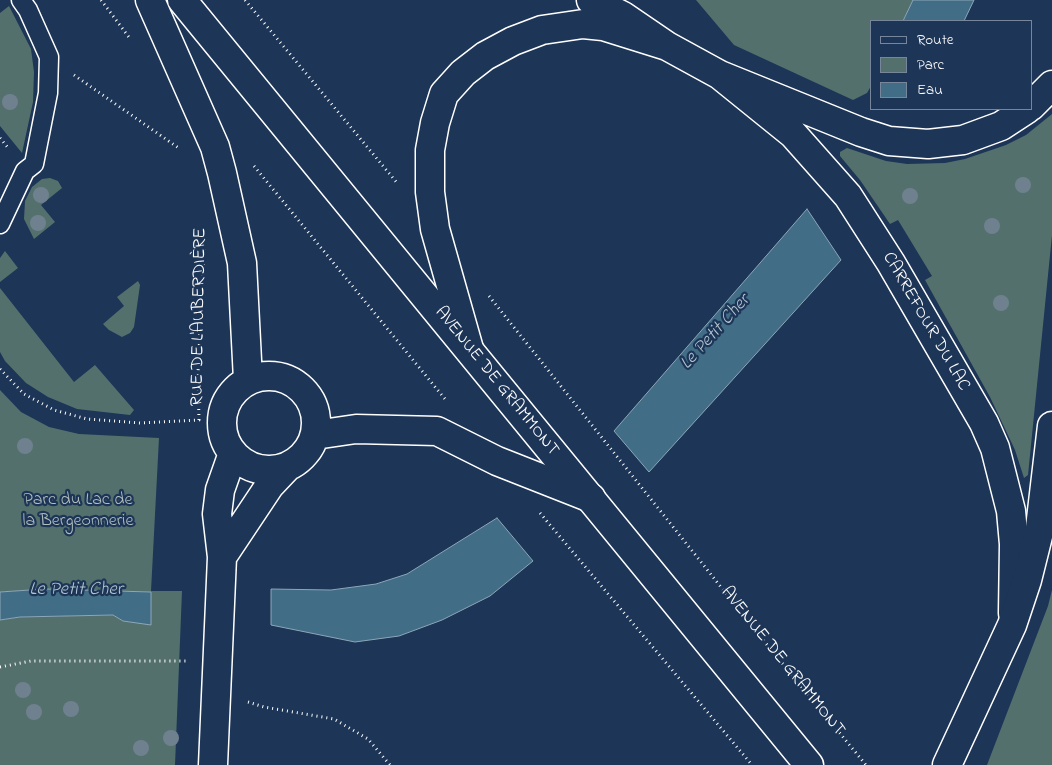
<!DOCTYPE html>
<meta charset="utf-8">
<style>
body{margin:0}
#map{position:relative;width:1052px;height:765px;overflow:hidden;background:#1d3557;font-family:"Indie Flower",sans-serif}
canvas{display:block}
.legend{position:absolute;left:870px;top:20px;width:162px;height:90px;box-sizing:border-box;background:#1d3557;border:1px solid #77869a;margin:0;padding:6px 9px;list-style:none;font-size:15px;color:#fff}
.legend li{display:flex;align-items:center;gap:10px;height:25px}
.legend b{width:25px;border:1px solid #77869a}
</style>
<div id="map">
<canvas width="1052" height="765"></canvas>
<ul class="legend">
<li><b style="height:6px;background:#1d3557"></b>Route</li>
<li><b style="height:14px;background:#54706d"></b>Parc</li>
<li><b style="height:14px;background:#416d87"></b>Eau</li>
</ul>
</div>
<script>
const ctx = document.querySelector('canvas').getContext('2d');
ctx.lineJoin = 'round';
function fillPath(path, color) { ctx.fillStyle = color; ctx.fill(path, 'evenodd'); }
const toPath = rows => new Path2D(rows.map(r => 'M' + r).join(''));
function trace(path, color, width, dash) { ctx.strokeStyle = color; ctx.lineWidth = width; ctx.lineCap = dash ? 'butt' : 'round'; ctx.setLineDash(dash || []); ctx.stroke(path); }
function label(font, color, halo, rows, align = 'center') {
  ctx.font = font + ' "Indie Flower",sans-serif'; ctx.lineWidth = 4.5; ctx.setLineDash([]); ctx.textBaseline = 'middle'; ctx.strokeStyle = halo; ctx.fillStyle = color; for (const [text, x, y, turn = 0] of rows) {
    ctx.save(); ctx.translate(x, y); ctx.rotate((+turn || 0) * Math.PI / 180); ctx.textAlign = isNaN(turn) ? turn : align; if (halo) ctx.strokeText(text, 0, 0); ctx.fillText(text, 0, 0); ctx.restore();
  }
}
fillPath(toPath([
 [696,0,913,0,903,21,871,21,871,86,867,93,853,100,734,45],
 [9,6,31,49,34,72,33,102,22,153,0,126,0,13],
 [1052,114,1052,235,1028,475,1024,478,1015,450,990,397,925,280,932,276,898,220,890,224,860,180,840,156,840,152,847,148,886,161,907,164,945,163,965,159,1006,145,1026,135],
 [50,178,58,181,62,188,41,205,55,222,34,239,24,219,25,201,32,187,42,179],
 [5,251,18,268,0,282,0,258],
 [138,281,140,285,134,327,130,333,122,337,109,330,103,324,124,306,117,297],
 [0,288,74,382,95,365,134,410,130,415,77,409,48,397,26,383,5,361,0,352],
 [0,390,21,412,49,427,79,434,159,438,151,591,182,591,175,765,0,765,0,620,20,617,113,615,123,621,151,624,151,592,45,589,0,592],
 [1052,590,1052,765,987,765,1048,606]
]), '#54706d');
const water = toPath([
 [913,0,974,0,964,21,903,21,913,0],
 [807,209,841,260,649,472,614,431,807,209],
 [497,518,533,561,490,596,442,620,399,636,355,642,271,625,271,589,331,590,376,584,407,574,497,518],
 [45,589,151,592,151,625,123,621,113,615,20,617,0,620,0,592,45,589]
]);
fillPath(water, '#416d87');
trace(water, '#8da7b7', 1);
const service = toPath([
 [0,224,25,171,34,164,48,93,49,57,28,10,21,0]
]);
const minor = toPath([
 [150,0,215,147,222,173,242,263,248,380],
 [591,0,623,16,667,46,720,75,861,132,889,141,928,144,963,140,1001,126,1027,109],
 [720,75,793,134,848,196,891,263,984,423,995,448,1011,511,1014,544,1013,613],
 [1031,106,1052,85],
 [469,349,435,229,430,192,430,150,435,123,444,94,463,73,485,56,513,41,542,30,583,24,603,26,667,46],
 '222 423a47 47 0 1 1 94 0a47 47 0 1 1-94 0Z',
 [315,435,356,429,437,431,497,461,591,498],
 [222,557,270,485,288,466],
 [213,765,222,557,217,514,220,490,233,453]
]);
const tertiary = toPath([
 [947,765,1012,625,1027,580,1040,528,1052,426]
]);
const primary = toPath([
 [182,0,809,765]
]);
trace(service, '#fff', 21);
trace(minor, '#fff', 31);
trace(tertiary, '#fff', 31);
trace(primary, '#fff', 31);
trace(toPath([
 [101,0,131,40],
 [245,0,398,184],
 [74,75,180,149],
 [0,138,9,149],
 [254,166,445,399],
 [489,296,768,646,866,765],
 [0,369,24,394,54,410,87,419,140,423,199,420,198,373,204,248],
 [540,513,752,765],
 [0,667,31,661,187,661],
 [248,702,264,707,334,719,368,739,390,765]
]), '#fff', 3, [1, 4]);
trace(service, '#1d3557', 18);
trace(minor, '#1d3557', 28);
trace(tertiary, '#1d3557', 28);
trace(primary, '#1d3557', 28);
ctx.fillStyle = '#6f818f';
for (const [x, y] of [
 [10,102],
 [1023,185],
 [41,195],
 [910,196],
 [38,223],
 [992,226],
 [1001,303],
 [25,446],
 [23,690],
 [71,709],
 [34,712],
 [171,738],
 [141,748]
]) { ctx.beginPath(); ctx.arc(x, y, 8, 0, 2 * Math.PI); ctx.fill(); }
label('18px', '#fff', '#1d3557', [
 ["RUE DE L'AUBERDIÈRE",200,317,-89],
 ["CARREFOUR DU LAC",925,322,60],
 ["AVENUE DE GRAMMONT",496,382,51],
 ["AVENUE DE GRAMMONT",782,662,51]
]);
label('18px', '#b2bfbd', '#1d3557', [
 ["Parc du Lac de",78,501],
 ["la Bergeonnerie",78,522]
]);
label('italic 19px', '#b3c5cf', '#1d3557', [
 ["Le Petit Cher",716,333,-48],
 ["Le Petit Cher",76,591]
]);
</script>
